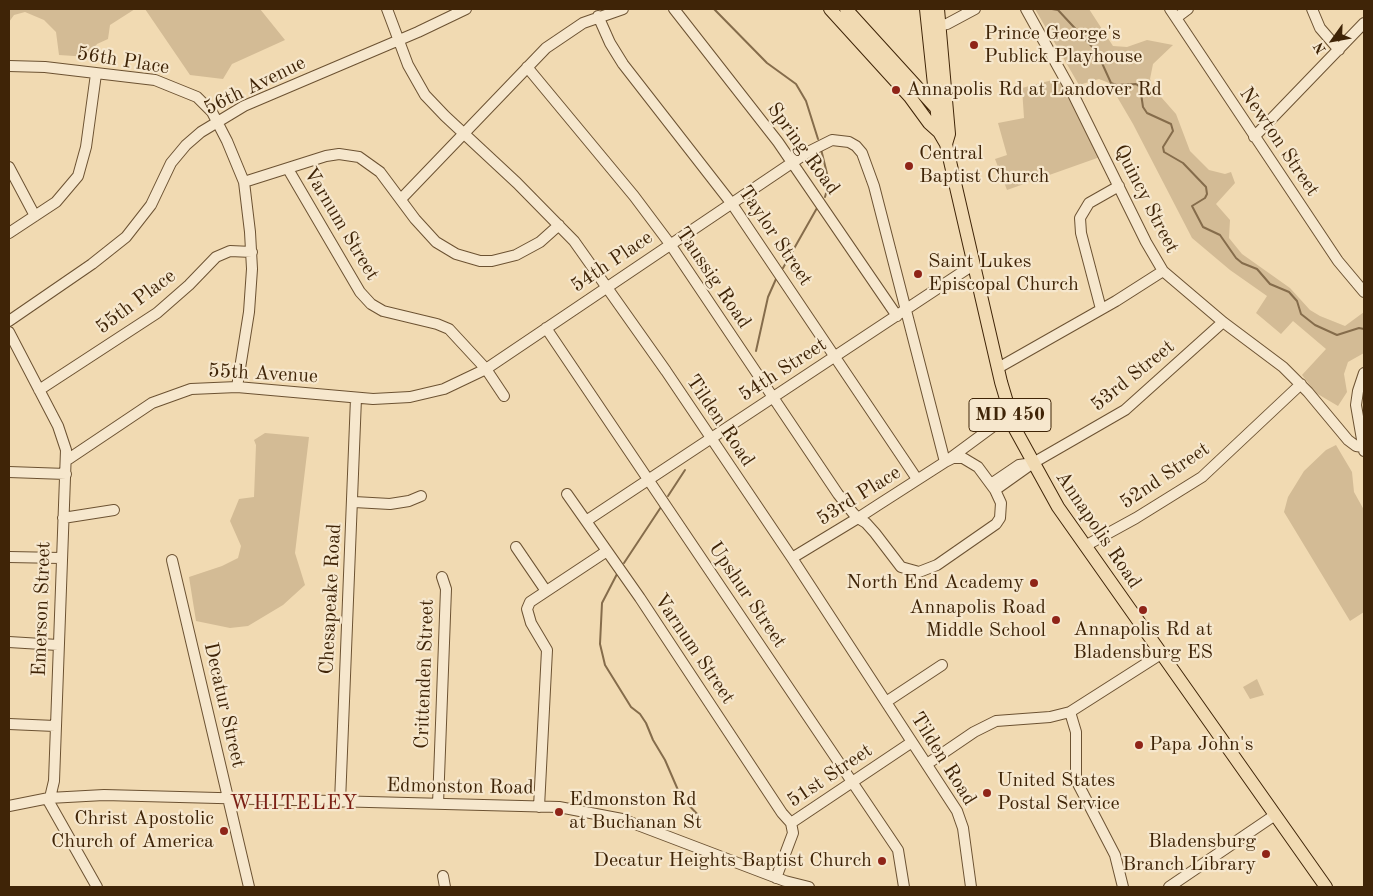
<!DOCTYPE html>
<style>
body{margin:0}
#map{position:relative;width:1373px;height:896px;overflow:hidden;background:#f1dab2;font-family:"Old Standard TT",serif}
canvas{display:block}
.frame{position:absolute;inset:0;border:10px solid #3f2407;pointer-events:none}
.north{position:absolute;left:1308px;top:15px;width:50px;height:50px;-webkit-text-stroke:4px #f6e7cd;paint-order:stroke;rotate:238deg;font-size:14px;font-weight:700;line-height:20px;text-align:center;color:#3f2407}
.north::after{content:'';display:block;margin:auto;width:18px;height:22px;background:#3f2407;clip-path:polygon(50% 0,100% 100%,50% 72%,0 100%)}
</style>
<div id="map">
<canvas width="1373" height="896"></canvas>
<div class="frame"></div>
<div class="north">N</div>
</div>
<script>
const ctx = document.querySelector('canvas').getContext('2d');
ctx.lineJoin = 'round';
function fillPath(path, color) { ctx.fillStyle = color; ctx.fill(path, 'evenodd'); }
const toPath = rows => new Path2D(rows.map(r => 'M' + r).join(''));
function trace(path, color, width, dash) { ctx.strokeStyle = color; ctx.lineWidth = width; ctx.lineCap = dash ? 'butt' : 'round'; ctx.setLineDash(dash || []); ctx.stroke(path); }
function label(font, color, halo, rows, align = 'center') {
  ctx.font = font + ' "Old Standard TT",serif'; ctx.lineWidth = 4.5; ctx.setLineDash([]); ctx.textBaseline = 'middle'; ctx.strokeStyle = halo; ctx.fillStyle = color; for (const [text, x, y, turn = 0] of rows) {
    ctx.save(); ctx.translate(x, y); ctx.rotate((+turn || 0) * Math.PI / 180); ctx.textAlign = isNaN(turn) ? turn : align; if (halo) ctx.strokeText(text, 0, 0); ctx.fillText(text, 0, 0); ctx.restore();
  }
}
fillPath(toPath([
 [9,9,135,9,110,25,108,39,97,44,89,57,59,55,56,32,44,20,25,12,14,15,9,22],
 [145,9,260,9,285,40,232,64,223,79,190,75],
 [1035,9,1089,9,1113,46,1127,47,1147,40,1173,45,1153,64,1150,79,1154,89,1176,114,1190,151,1209,170,1225,174,1231,172,1235,183,1216,204,1230,220,1229,238,1242,254,1290,288,1310,310,1320,316,1345,326,1364,312,1364,353,1348,362,1344,374,1347,392,1338,406,1316,393,1302,375,1326,349,1293,321,1281,334,1256,313,1267,296,1230,270,1192,238,1133,124,1109,83,1099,79,1079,85],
 [1060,78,1100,157,1007,190,995,159,1007,155,998,123,1024,118,1022,88],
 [265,433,309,437,295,553,305,585,283,605,248,626,230,628,196,621,189,577,222,566,238,558,241,546,230,521,239,499,254,497,256,445,254,440],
 [1336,445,1352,472,1354,492,1364,510,1364,612,1350,621,1284,512,1288,497,1304,471,1326,450],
 [1257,679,1264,695,1250,699,1243,687]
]), '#d3bb95');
trace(toPath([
 [714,9,767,63,796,84,806,101,818,139],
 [1052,9,1058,10,1097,52,1111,83,1116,85,1136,84,1140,87,1143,107,1147,113,1171,124,1173,131,1163,147,1164,152,1183,163,1206,187,1207,194,1205,198,1192,206,1203,227,1220,235,1236,258,1242,263,1257,269,1270,284,1289,292,1297,301,1301,314,1315,325,1337,335,1359,328,1364,329],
 [821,149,829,182,825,197],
 [783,268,817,208],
 [756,351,768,297,776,279],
 [668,496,685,470],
 [624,563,661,507],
 [617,574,602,603,600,644,605,665,631,707,640,714,646,723,653,740,665,760,681,797,701,818]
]), '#856c4b', 2);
const minor = toPath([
 [387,9,408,65,425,95,445,116,517,183,574,241,666,371,792,558,957,811,963,828,971,887],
 [674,9,778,142,897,316],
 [1026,9,1072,92,1146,242,1163,271,1223,322,1283,367,1308,392,1348,440,1356,446,1363,447],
 [1170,9,1338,261,1364,292],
 [1312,9,1320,28,1339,50],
 [598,16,610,43,623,64,732,204,917,479],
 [1176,18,1188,9],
 [933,27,947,24,975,9],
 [9,66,45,67,155,80,197,97,212,112,227,141,244,182,250,232,252,269,249,312,237,387],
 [527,67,634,196,670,244,838,494,853,513,858,518,866,523,875,533,901,567,919,572,937,565,996,524,1000,518,1001,503,995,490,978,467,963,458,953,458,945,462,878,505,858,518,792,558],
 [1254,137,1364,23],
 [9,167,35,216],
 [288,169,360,292,371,304,383,311,437,324,449,329,486,369,504,396],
 [244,182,326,156,339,154,359,157,380,172,415,219,436,242,456,254,480,261,492,261,516,255,540,242,559,225],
 [401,199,546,48,583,23,623,9],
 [9,233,56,202,78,176,86,147,96,74],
 [1101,309,1081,233,1080,218,1089,203,1119,186],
 [9,321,92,264,126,237,151,205,171,163,186,145,201,132,244,106,418,32,466,9],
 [546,328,898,850,904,887],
 [9,332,58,426,66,450,54,781,49,802,97,887],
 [998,368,1116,301,1163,271],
 [1364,373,1358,391,1356,405,1364,451],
 [39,390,157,313,189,285,216,257,230,251,252,252],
 [67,460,152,403,191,389,237,387,373,399,410,397,444,389,486,369,808,152,832,140,849,142,856,146,862,153,874,186,945,462,1010,414],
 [9,472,66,474],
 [991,484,1019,465,1033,463],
 [995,490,1033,463,1125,410,1223,322],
 [567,494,640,598,782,813,791,823,793,833,776,878],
 [354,502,390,504,409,501,421,496],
 [63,518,114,510],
 [586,521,973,265],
 [1085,546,1136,518,1202,477,1301,384],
 [516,547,546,591],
 [9,557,61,558],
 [172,560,249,887],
 [9,642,58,645],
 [886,702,942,665],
 [1070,712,1076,732,1076,780,1115,855,1123,887],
 [9,724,55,726],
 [927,764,974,732,996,721,1050,717,1070,712,1161,654],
 [340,802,356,398],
 [438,804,446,589,442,577],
 [9,806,49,798,104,795,559,807,622,819,785,881,809,887],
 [539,807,547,650,531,623,527,609,530,602,607,551],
 [791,823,912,742],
 [443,876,445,887],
 [1169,887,1275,815]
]);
const major = toPath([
 [830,9,910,97,929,123,939,132],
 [846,9,947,120],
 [926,9,939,132,946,144,1001,382,1015,429,1058,507,1326,887],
 [938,9,949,134,946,144]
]);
trace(minor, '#6c5232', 12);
trace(major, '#3f2407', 14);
trace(minor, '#f6e7cd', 10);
trace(major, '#f1dab2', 12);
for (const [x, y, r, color] of [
 [974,45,5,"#8f2418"],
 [896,90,5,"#8f2418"],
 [909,166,5,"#8f2418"],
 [918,274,5,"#8f2418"],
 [1034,583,5,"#8f2418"],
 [1143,610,5,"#8f2418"],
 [1056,620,5,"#8f2418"],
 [1139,745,5,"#8f2418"],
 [987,793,5,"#8f2418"],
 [559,812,5,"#8f2418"],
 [224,831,5,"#8f2418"],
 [1266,854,5,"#8f2418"],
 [882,861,5,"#8f2418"]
]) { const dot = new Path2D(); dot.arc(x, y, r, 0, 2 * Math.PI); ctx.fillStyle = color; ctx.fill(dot); trace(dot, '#f6e7cd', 2); }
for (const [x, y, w] of [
 [1010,415,82]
]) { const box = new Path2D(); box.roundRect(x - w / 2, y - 16.5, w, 33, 4); ctx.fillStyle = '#f6e7cd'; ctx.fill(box); trace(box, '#3f2407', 1); }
label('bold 19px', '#3f2407', null, [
 ["MD 450",1010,415]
]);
label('20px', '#3f2407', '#f6e7cd', [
 ["Prince George's",984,34],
 ["Publick Playhouse",984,57],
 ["Annapolis Rd at Landover Rd",906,90],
 ["Central",919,154],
 ["Baptist Church",919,177],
 ["Saint Lukes",928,262],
 ["Episcopal Church",928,285],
 ["North End Academy",1024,583,"right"],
 ["Annapolis Road",1046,608,"right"],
 ["Middle School",1046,631,"right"],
 ["Annapolis Rd at",1143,630,"center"],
 ["Bladensburg ES",1143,653,"center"],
 ["Papa John's",1149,745],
 ["United States",997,781],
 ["Postal Service",997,804],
 ["Edmonston Rd",569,800],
 ["at Buchanan St",569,823],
 ["Christ Apostolic",214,819,"right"],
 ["Church of America",214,842,"right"],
 ["Bladensburg",1256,842,"right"],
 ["Branch Library",1256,865,"right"],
 ["Decatur Heights Baptist Church",872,861,"right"]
], 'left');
label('20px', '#3f2407', '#f6e7cd', [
 ["56th Place",123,61,9],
 ["56th Avenue",255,86,-26],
 ["Newton Street",1279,142,56],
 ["Spring Road",803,149,54],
 ["Quincy Street",1146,199,63],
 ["Varnum Street",341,224,59],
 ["Taylor Street",775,236,56],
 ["54th Place",612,262,-34],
 ["Taussig Road",713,278,56],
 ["55th Place",136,302,-37],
 ["54th Street",783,370,-33],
 ["55th Avenue",263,374,3],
 ["53rd Street",1133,376,-39],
 ["Tilden Road",720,421,56],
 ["52nd Street",1165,476,-34],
 ["53rd Place",859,496,-32],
 ["Annapolis Road",1098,530,56],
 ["Upshur Street",747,595,56],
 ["Chesapeake Road",331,599,-87],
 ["Emerson Street",42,609,-88],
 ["Varnum Street",694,649,56],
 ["Crittenden Street",425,674,-88],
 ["Decatur Street",224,705,77],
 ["Tilden Road",943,759,58],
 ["51st Street",830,776,-34],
 ["Edmonston Road",460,787,1]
]);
ctx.letterSpacing = '1px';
label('21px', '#7a1f14', '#f6e7cd', [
 ["WHITELEY",294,803]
]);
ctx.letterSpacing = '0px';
</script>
